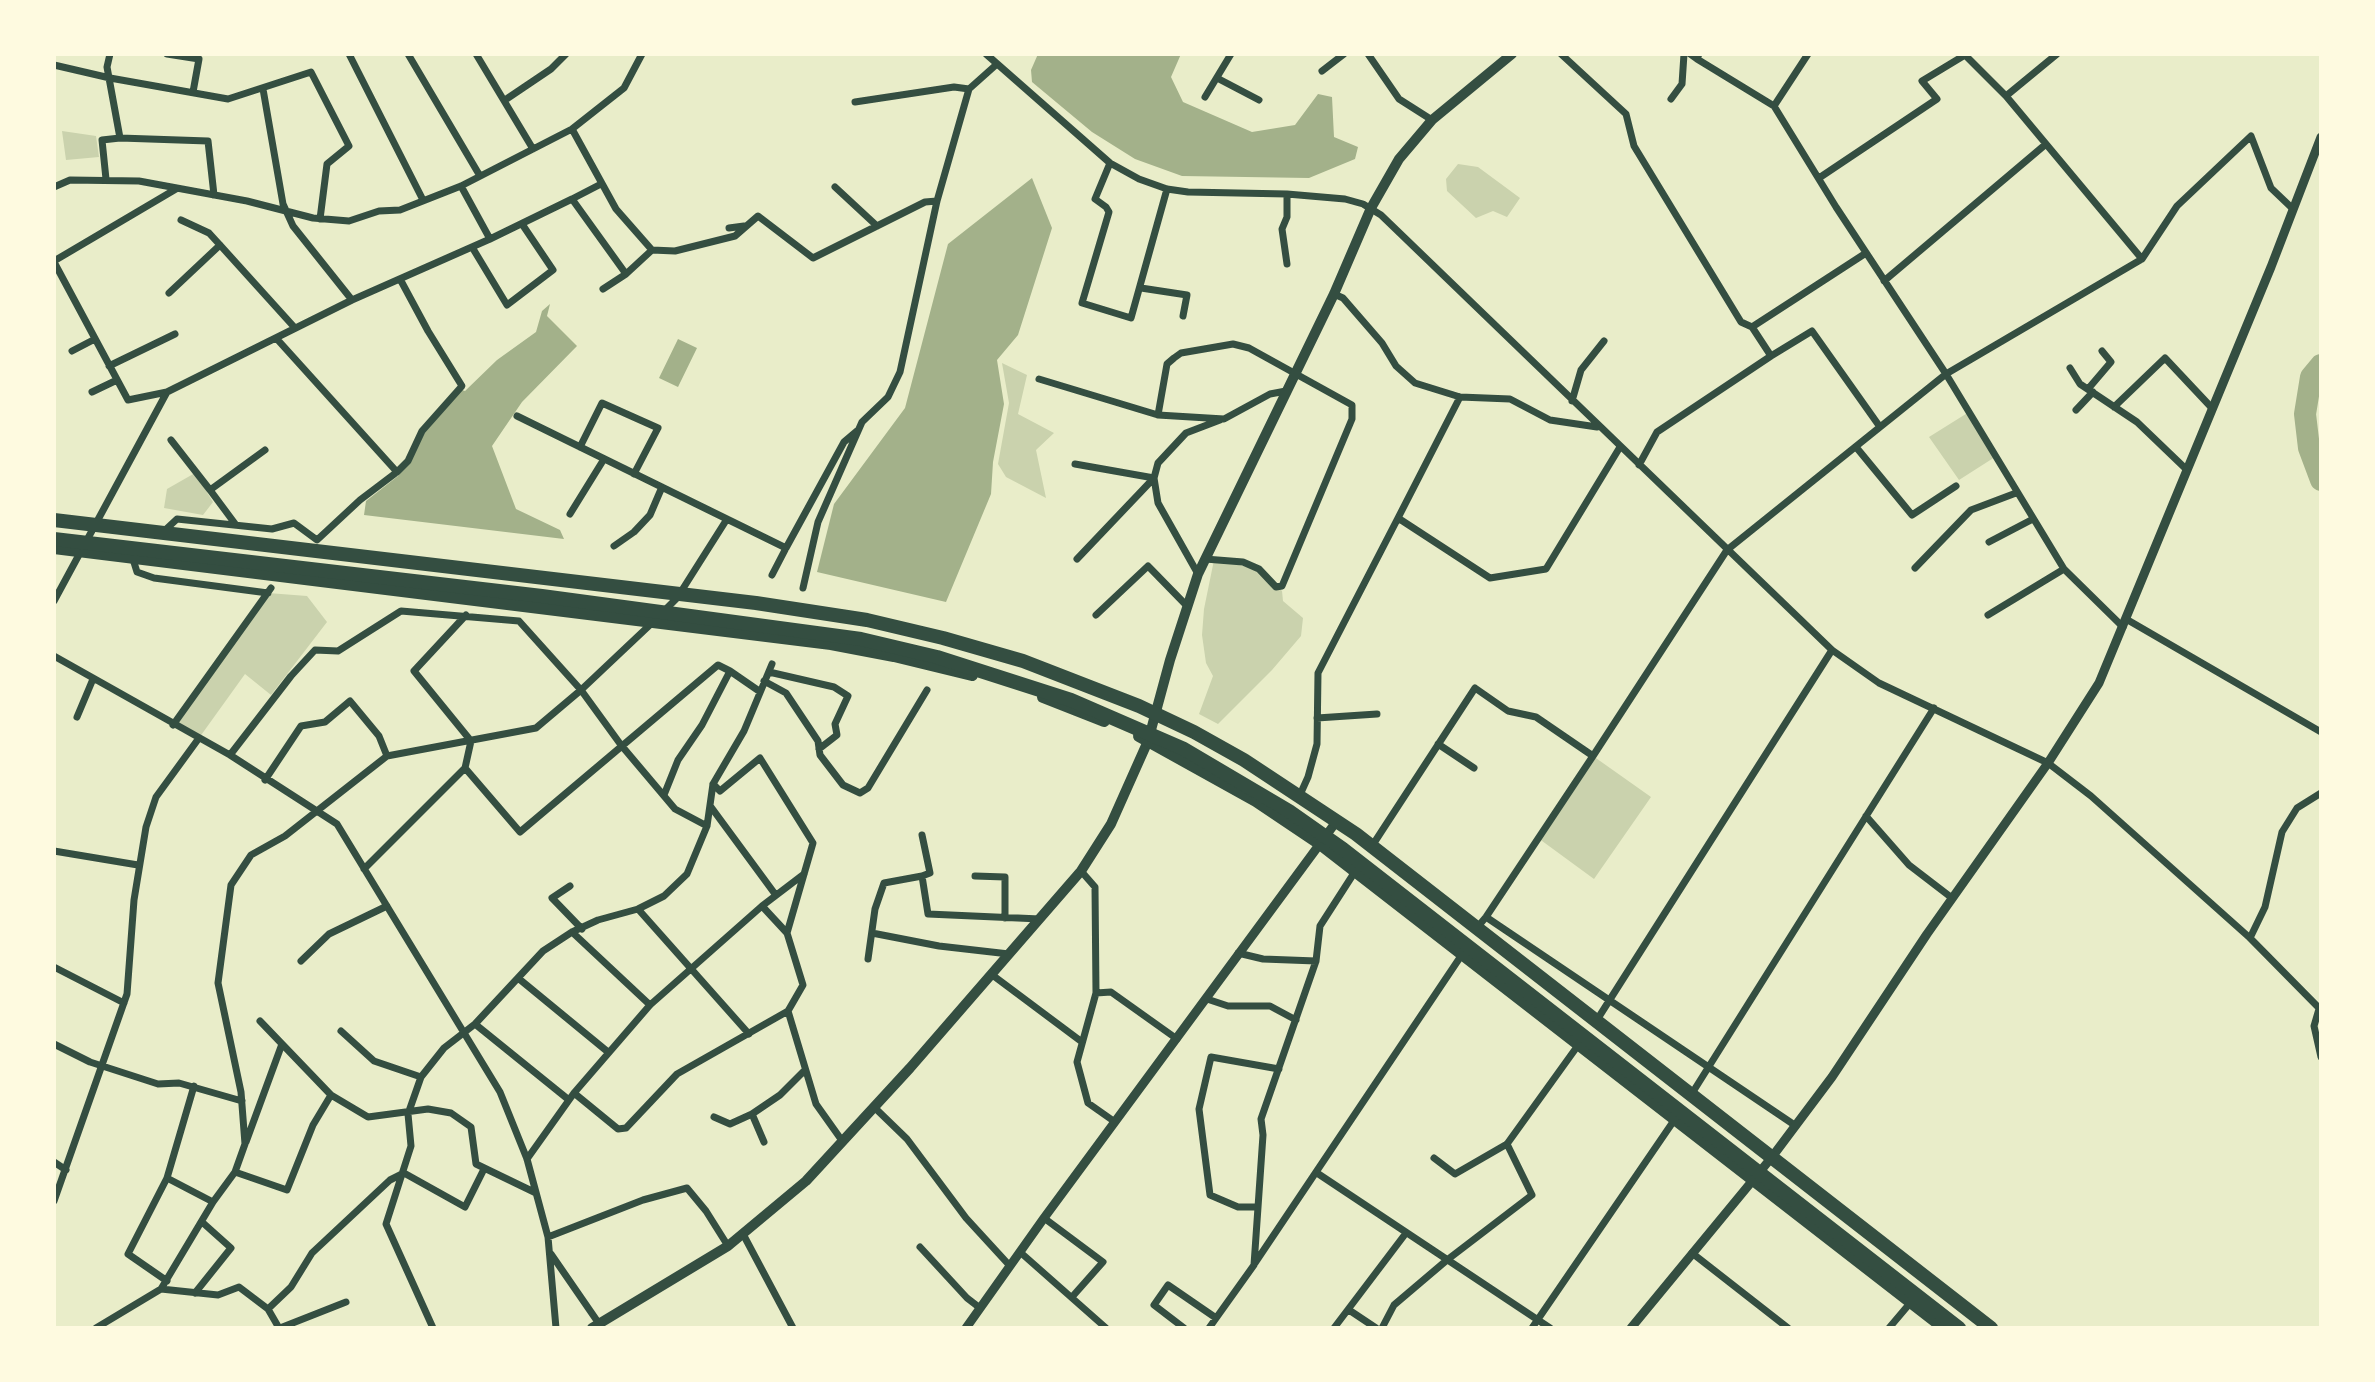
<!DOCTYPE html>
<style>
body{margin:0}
#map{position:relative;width:2375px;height:1382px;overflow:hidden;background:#e9edc9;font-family:"Work Sans",sans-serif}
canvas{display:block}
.frame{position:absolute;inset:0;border:56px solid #fefae0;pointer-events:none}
</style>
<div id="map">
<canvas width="2375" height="1382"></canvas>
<div class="frame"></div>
</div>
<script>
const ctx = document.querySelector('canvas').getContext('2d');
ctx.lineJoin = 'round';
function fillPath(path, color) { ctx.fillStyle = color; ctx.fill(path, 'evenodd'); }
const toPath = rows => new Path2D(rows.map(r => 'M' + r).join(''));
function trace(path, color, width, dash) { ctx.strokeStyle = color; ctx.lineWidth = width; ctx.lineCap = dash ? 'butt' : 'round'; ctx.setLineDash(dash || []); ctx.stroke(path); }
fillPath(toPath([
 [62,131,96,136,99,157,66,160],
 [1458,164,1478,167,1520,198,1507,217,1493,211,1476,218,1447,191,1446,179],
 [1002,363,1027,375,1018,414,1054,433,1036,450,1046,498,1006,477,998,464,1009,403],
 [1969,412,1995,457,1959,480,1929,437],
 [195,473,213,502,203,515,164,508,167,489],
 [1214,560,1259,569,1282,591,1283,601,1303,618,1301,636,1272,670,1218,724,1199,714,1213,676,1206,663,1202,635,1204,609],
 [268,593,307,596,327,622,271,695,245,674,199,738,173,725],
 [1593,756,1651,797,1594,879,1538,838]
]), '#cad2ad');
fillPath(toPath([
 [1038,54,1181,54,1171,77,1183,102,1252,132,1295,125,1318,94,1332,97,1334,137,1358,147,1355,159,1309,178,1182,176,1135,159,1092,132,1032,82,1031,70],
 [1032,178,1052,228,1018,335,997,360,1004,404,993,462,991,494,946,602,817,572,834,504,905,408,948,244],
 [550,304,547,316,577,346,522,402,492,446,516,509,560,530,564,539,364,515,366,501,398,476,410,461,423,433,462,390,465,391,497,360,536,332,542,311],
 [678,339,697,348,678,387,659,378]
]), '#a3b18a');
trace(toPath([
 [2321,365,2311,377,2305,414,2309,448,2321,480]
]), '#a3b18a', 22);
trace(toPath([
 [110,54,107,67,120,138,208,141,214,195],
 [167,54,199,59,193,92],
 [349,54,423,200],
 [408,54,480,176],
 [476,54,533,149],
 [986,54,1110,163,1139,179,1167,189,1188,192,1287,194,1345,199,1363,204,1381,215,1832,650,1879,683,2048,763,2091,796,2250,938,2321,1010],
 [1368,54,1399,99,1432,120],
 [1561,54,1626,114,1634,146,1741,322,1752,327,1771,356,1812,331,1880,427],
 [1690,54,1697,59,1699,54],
 [2057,54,2006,96,2142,259],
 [1697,59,1774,106,1808,54],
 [54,65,110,78,228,99,311,72,349,146,327,164,320,219],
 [1322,71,1344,54],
 [1217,78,1259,100],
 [263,89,283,204,293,226,352,300,490,239,461,186],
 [1205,97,1231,54],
 [1671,99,1682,84,1684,54],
 [505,100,551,69,566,54],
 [855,102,954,87,969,89],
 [1774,106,1836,207,1946,374,2064,569,2123,627],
 [572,129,616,209,652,250,675,251,735,236,758,216,813,258,925,202,937,201],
 [1110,163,1095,199,1106,207,1109,212,1082,303,1131,318,1167,189],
 [1819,178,1937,99,1922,81,1965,55,2006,96],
 [106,179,102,140,120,138],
 [54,187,70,180,139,181,247,201,313,218,349,221,379,211,400,210,461,186,572,129,624,88,642,54],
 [835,187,877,226],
 [572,199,601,184],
 [181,220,209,233,220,245],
 [729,228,744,226],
 [490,239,572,199,626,274],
 [472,247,507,305,553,270,522,224],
 [54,261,176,189],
 [54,262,128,400,167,392,54,601],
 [1287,264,1282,229,1287,217,1287,194],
 [1884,281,2046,144],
 [1141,288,1187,295,1183,316],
 [603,289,626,274,652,250],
 [169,293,220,245,295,328],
 [1334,294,1343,298,1382,343,1396,366,1415,383,1460,397,1510,399,1550,420,1597,427],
 [1752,327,1866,253],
 [72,351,95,339],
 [109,366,175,334],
 [2070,368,2080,384,2137,422,2187,470],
 [1039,379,1158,415,1224,419,1270,394,1286,391],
 [2088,389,2111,362,2102,351],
 [92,392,117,380],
 [167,392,352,300],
 [1460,397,1398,518,1490,578,1546,569,1620,447],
 [1572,401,1581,370,1604,341],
 [2114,407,2165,358,2211,407],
 [2076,410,2093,392],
 [1158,415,1167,364,1174,358,1181,353,1233,344,1249,348,1352,405,1352,419,1282,586,1276,587,1259,569,1243,562,1205,559],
 [517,416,786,548,844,442,857,431],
 [171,440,210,490],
 [580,447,602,403,658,428,634,474],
 [1856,447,1912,515,1956,486],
 [1075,464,1154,478,1158,463,1186,433,1220,420],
 [1639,465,1657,432,1771,356],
 [397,472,408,461,422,431,462,386,428,331,400,279],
 [1154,478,1158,503,1198,574],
 [570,514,604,459],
 [236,525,210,490,265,450],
 [162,533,177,519,272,529,294,523,317,540,360,500,397,472,276,338],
 [1989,542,2033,519],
 [614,546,634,532,650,515,662,487],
 [132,556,137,572,154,578,268,593],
 [1077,559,1154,478],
 [1915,568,1971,510,2016,493],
 [772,575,786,548],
 [803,588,818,522,862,422,888,397,900,372,937,201,969,89,997,64],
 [664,611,677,598,727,519],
 [466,615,414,671,471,741,465,768,520,832,718,665,730,671],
 [1096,615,1148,566,1188,607],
 [1988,615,2064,569],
 [2126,619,2321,732],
 [54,656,230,755,337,824,500,1092,527,1159,548,1237,556,1328],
 [769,672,834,687,848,696,835,724,837,735,819,749],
 [764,681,786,693,818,741,820,755,843,785,860,793,868,788,927,690],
 [77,717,93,679],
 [1317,718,1377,714],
 [173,725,271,588],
 [1438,744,1474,768],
 [230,755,291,676,315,650,338,651,401,611,519,621,581,690,621,745,675,809,707,826],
 [265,780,301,726,325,722,350,701,379,736,387,756],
 [713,784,720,791,760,758,813,843,787,933,803,985,788,1011,816,1104,843,1142],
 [664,795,678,760,702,725,730,671,759,691],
 [1299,797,1308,777,1317,744,1318,673,1398,518],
 [711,807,775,894],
 [1866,816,1909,865,1952,898],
 [922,835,930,873,922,876,928,914,1040,919],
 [1372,846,1475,688,1508,711,1536,717,1593,756,1727,550,1946,374,2142,259,2177,206,2251,136,2271,188,2293,209],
 [54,851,138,865],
 [364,869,465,768],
 [1081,871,1095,887,1096,993,1111,992,1177,1039],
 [975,876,1005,877,1005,918],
 [570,886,552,898,582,929],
 [762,906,787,933],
 [638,909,749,1034],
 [1486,917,1796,1126],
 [1475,930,1486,917,1593,756],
 [572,932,650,1005],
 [872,933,939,946,1009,954],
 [2250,938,2265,907,2282,832,2297,808,2321,793],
 [1238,953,1263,959,1316,961],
 [868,959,875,909,884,883,922,876],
 [301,961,329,934,387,906],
 [54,967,124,1003],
 [991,974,1082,1042],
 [518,978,608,1052],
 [1096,993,1077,1062,1088,1103,1115,1122],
 [1207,999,1228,1006,1270,1006,1296,1020],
 [2319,1009,2314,1026,2321,1057],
 [260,1021,331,1095,368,1117,428,1109,451,1113,471,1127,476,1164,536,1193],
 [1595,1023,1832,650],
 [475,1024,569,1100],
 [341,1031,374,1061,421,1077],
 [54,1044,90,1062,158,1084,179,1083,242,1101],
 [574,1093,618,1129,626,1128,677,1074,788,1011],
 [1691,1095,1934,708],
 [874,1107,907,1139,966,1218,1010,1266],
 [714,1117,730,1124,752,1114],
 [246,1142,282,1044],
 [764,1142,752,1114,780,1095,805,1070],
 [1434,1158,1455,1174,1507,1144,1579,1044],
 [527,1159,574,1093,650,1005,762,906,804,874],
 [54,1162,66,1170],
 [235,1172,245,1144,241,1092,218,983,231,885,251,855,285,836,387,756,536,728,581,690,653,622],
 [1317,1173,1550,1328],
 [167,1178,213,1202],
 [54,1201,127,994,134,900,146,827,156,797,199,738],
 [1258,1207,1238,1207,1210,1195,1199,1109,1211,1057,1279,1069],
 [1044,1218,1103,1262,1072,1297],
 [743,1234,793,1328],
 [548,1237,643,1200,687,1188,706,1211,728,1246],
 [920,1247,967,1298,980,1308],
 [1020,1252,1106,1328],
 [1692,1253,1788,1328],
 [551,1254,602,1328],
 [1255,1263,1463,953],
 [167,1281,128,1254,167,1178,194,1086],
 [161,1289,218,1295,239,1287,268,1309,279,1328],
 [195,1293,231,1248,202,1222],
 [268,1309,291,1287,312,1253,390,1180,404,1173,465,1207,484,1169],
 [1349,1310,1376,1328],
 [96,1328,161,1289,213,1202,235,1172,287,1190,313,1125,331,1095],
 [280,1328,346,1302],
 [433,1328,386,1224,411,1146,408,1114,421,1077,444,1048,475,1024,543,951,572,932,598,920,638,909,664,896,687,874,707,826,713,784,744,731,772,664],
 [1184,1328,1154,1305,1168,1285,1216,1318],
 [1209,1328,1254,1265,1263,1135,1261,1119,1316,961,1320,926,1356,870],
 [1334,1328,1406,1233],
 [1382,1328,1394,1305,1447,1260,1532,1195,1507,1144],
 [1532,1328,1675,1119],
 [1889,1328,1911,1302]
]), '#344e41', 7);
trace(toPath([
 [966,1328,1044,1218,1336,822],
 [1631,1328,1772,1157,1832,1077,1927,934,2048,763,2099,683,2271,267,2321,137]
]), '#344e41', 9);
trace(toPath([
 [592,1328,728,1246,806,1181,910,1068,1081,871,1111,824,1148,741,1170,660,1198,574,1334,294,1371,208,1399,159,1432,120,1512,54]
]), '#344e41', 10);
trace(toPath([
 [54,548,831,644,894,656,972,675],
 [1043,697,1104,721],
 [1139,736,1256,801,1320,844,1944,1328]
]), '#344e41', 12);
trace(toPath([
 [54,520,756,603,867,620,943,638,1023,661,1139,706,1194,732,1244,760,1356,834,1991,1328],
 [54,539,542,596,861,639,937,657,1071,700,1184,749,1289,811,1343,849,1959,1328]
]), '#344e41', 14);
</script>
